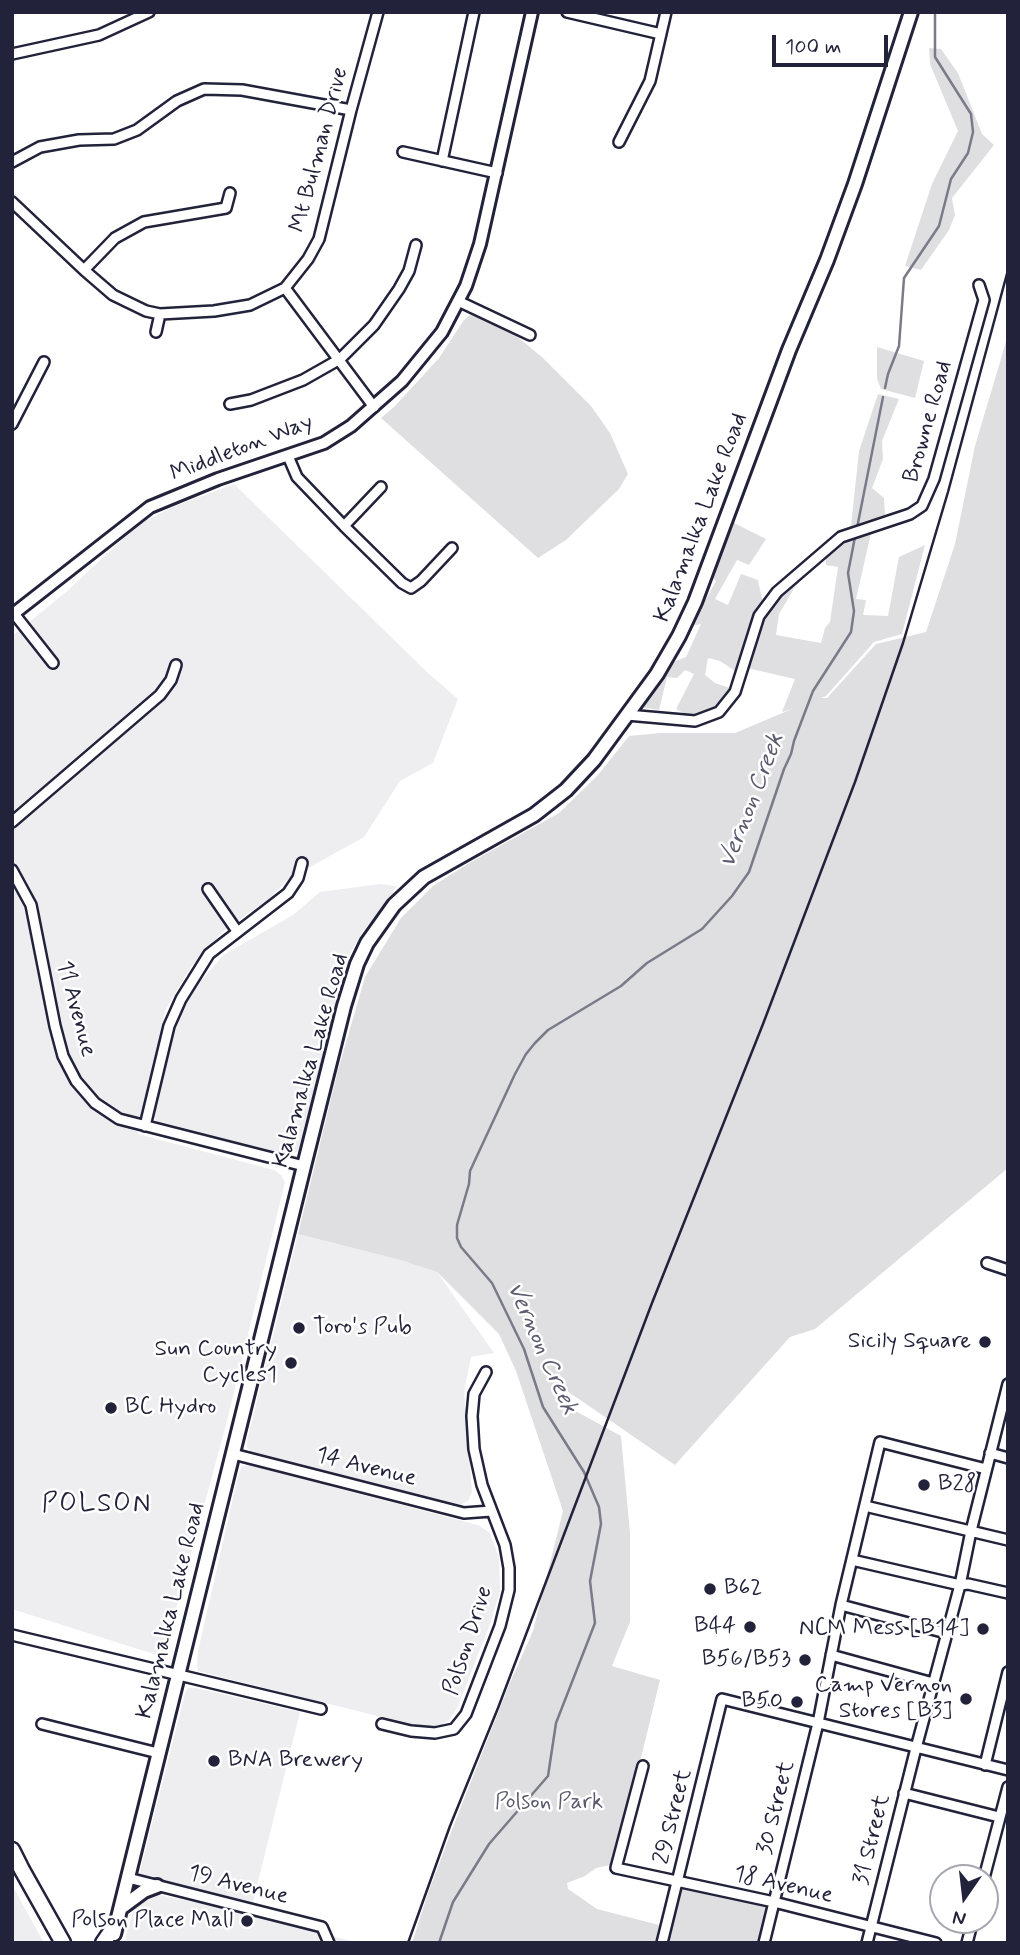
<!DOCTYPE html>
<style>
body{margin:0}
#map{position:relative;width:1020px;height:1955px;overflow:hidden;background:#fff;font-family:Mynerve,sans-serif}
canvas{display:block}
.frame{position:absolute;inset:0;border:14px solid #22223b;pointer-events:none}
.north{position:absolute;left:929px;top:1864px;width:70px;height:70px;box-sizing:border-box;background:#fff;border:2px solid #a7a7b1;border-radius:50%;rotate:194deg;font-size:19px;font-weight:700;line-height:28px;text-align:center;color:#22223b}
.north::after{content:'';display:block;margin:auto;width:24px;height:32px;background:#22223b;clip-path:polygon(50% 0,100% 100%,50% 72%,0 100%)}
.scale{position:absolute;left:772px;top:35px;width:116px;height:32px;box-sizing:border-box;border:4px solid #22223b;border-top:0;padding-left:9px;font-size:21px;line-height:24px;white-space:nowrap;color:#22223b;-webkit-text-stroke:5px #fff;paint-order:stroke}
</style>
<div id="map">
<canvas width="1020" height="1955"></canvas>
<div class="frame"></div>
<div class="north">N</div>
<div class="scale">100 m</div>
</div>
<script>
const ctx = document.querySelector('canvas').getContext('2d');
ctx.lineJoin = 'round';
function fillPath(path, color) { ctx.fillStyle = color; ctx.fill(path, 'evenodd'); }
const toPath = rows => new Path2D(rows.map(r => 'M' + r).join(''));
function trace(path, color, width, dash) { ctx.strokeStyle = color; ctx.lineWidth = width; ctx.lineCap = dash ? 'butt' : 'round'; ctx.setLineDash(dash || []); ctx.stroke(path); }
function label(font, color, halo, rows, align = 'center') {
  ctx.font = font + ' Mynerve,sans-serif'; ctx.lineWidth = 5; ctx.setLineDash([]); ctx.textBaseline = 'middle'; ctx.strokeStyle = halo; ctx.fillStyle = color; for (const [text, x, y, turn = 0] of rows) {
    ctx.save(); ctx.translate(x, y); ctx.rotate((+turn || 0) * Math.PI / 180); ctx.textAlign = isNaN(turn) ? turn : align; if (halo) ctx.strokeText(text, 0, 0); ctx.fillText(text, 0, 0); ctx.restore();
  }
}
fillPath(toPath([
 [234,484,427,672,458,699,433,763,400,781,364,837,287,880,270,898,222,932,190,968,165,1011,138,1134,274,1170,281,1175,285,1182,227,1421,163,1657,12,1609,12,636,66,592,125,537,147,520,175,506],
 [380,884,396,886,391,897,363,931,347,959,298,1152,286,1155,163,1126,156,1121,154,1115,178,1019,197,985,225,954,293,915,320,892],
 [298,1234,400,1260,437,1272,494,1353,471,1357,464,1392,472,1492,468,1501,460,1505,252,1452,247,1448,247,1441],
 [250,1465,478,1525,490,1533,499,1558,500,1592,490,1624,458,1706,450,1719,438,1727,421,1727,198,1671,197,1660,198,1651,238,1476,242,1466],
 [188,1688,196,1688,300,1712,253,1902,139,1875,185,1693],
 [12,1885,44,1943,12,1943],
 [155,1894,226,1909,359,1943,124,1943,134,1908,142,1899]
]), '#eeeef1');
fillPath(toPath([
 [929,48,941,49,958,73,982,134,994,145,952,198,955,215,949,230,921,270,905,266,932,184,958,131,930,64],
 [470,315,493,321,513,333,543,358,591,406,610,433,628,474,619,489,566,540,538,558,381,418,395,406,439,358,464,320],
 [1008,335,1008,1168,815,1329,790,1337,675,1465,554,1382,559,1402,621,1436,630,1533,630,1622,612,1666,660,1680,615,1864,596,1868,585,1876,567,1883,568,1889,597,1909,659,1925,655,1943,412,1943,428,1893,455,1822,509,1685,533,1631,563,1511,516,1371,499,1334,437,1272,400,1260,298,1234,338,1070,365,977,401,918,433,886,469,863,559,813,598,775,629,736,660,733,735,733,792,709,782,712,795,679,747,668,763,619,779,593,807,568,809,572,796,585,779,614,776,635,821,643,825,628,830,622,838,567,826,565,826,555,846,539,872,529,856,599,866,600,863,615,888,616,899,557,925,545,902,634,874,642,826,696,821,698,827,698,876,644,926,632,955,544,975,446],
 [877,347,924,361,915,398,881,389,877,379],
 [878,394,899,399,882,441,883,459,872,488,884,498,885,515,851,526,859,451],
 [730,521,766,539,749,565,737,560,715,599,728,605,741,574,758,580,763,604,753,619,735,671,720,661,708,658,705,675,715,683,733,689,717,710,692,718,676,709,694,674,685,670,677,678,667,677,659,710,641,707,671,663,686,657,701,624,691,626,716,581,711,576],
 [687,1887,765,1905,768,1908,761,1943,667,1943,680,1891,682,1888]
]), '#dfdfe2');
trace(toPath([
 [885,388,888,374,899,346,904,278,939,226,951,179,968,153,973,132,971,114,935,57,935,12],
 [857,528,883,397],
 [439,1943,453,1902,489,1844,548,1776,556,1723,595,1623,590,1581,601,1524,599,1507,584,1472,543,1407,524,1349,492,1283,461,1247,457,1238,457,1225,469,1184,470,1171,515,1074,526,1054,535,1043,548,1030,621,986,647,963,702,929,732,896,749,872,784,769,791,754,794,741,813,691,851,632,854,611,848,573,855,537]
]), '#7a7a88', 2.5);
const minor = toPath([
 [567,12,661,34],
 [12,54,99,35,149,12],
 [619,142,650,81,666,12],
 [403,152,497,173],
 [442,161,474,12],
 [12,162,40,147,79,140,114,139,137,130,177,101,204,89,242,90,351,110],
 [12,202,84,270,113,295,146,311,160,314,214,311,250,305,285,288,308,259,319,239,351,110,378,12],
 [84,270,115,238,144,222,226,208,230,193],
 [285,288,374,407],
 [458,301,530,335],
 [156,332,160,314],
 [230,404,251,400,303,380,340,359,374,325,399,289,409,271,416,245],
 [12,424,44,362],
 [288,456,297,477,344,526,402,583,411,588,421,581,452,548],
 [344,526,381,487],
 [12,611,53,663],
 [627,715,695,721,719,712,735,692,759,616,777,592,841,537,910,514,922,506,934,479,984,300,979,285],
 [12,822,160,695,171,680,176,665],
 [12,870,31,905,55,1026,63,1056,76,1081,95,1103,119,1119,304,1166],
 [208,889,237,931],
 [145,1126,169,1026,181,999,209,954,288,893,298,878,302,863],
 [987,1263,1008,1270],
 [990,1453,1008,1458],
 [233,1454,464,1513,491,1511],
 [865,1506,1008,1540],
 [852,1560,960,1585,968,1584,1008,1593],
 [841,1605,946,1633],
 [12,1635,321,1709],
 [831,1655,933,1683],
 [42,1724,158,1753],
 [382,1724,411,1731,435,1733,454,1729,466,1714,500,1626,509,1590,509,1568,505,1545,482,1485,474,1449,472,1416,474,1394,486,1372],
 [985,1765,1008,1672],
 [643,1766,616,1868,774,1902,936,1943],
 [904,1793,999,1817],
 [128,1878,322,1927,329,1943],
 [984,1878,1008,1787],
 [662,1943,722,1699,1008,1770],
 [764,1943,818,1723,841,1605,880,1442,986,1469],
 [867,1943,916,1748,960,1585,971,1531,1008,1384],
 [967,1943,973,1920]
]);
const tertiary = toPath([
 [12,615,150,507,218,479,324,443,351,426,402,381,442,332,466,286,480,244,532,12]
]);
const secondary = toPath([
 [121,1908,144,1891,157,1886],
 [114,1934,304,1166,344,1006,357,964,367,943,394,905,424,877,534,815,566,790,594,760,627,715,657,674,679,636,695,602,789,350,827,260,855,184,911,12]
]);
const primary = toPath([
 [12,1850,22,1870,63,1943],
 [103,1943,116,1924]
]);
trace(minor, '#22223b', 14);
trace(tertiary, '#22223b', 16);
trace(secondary, '#22223b', 18);
trace(primary, '#22223b', 19);
trace(minor, '#fff', 9);
trace(tertiary, '#fff', 10);
trace(secondary, '#fff', 12);
trace(primary, '#fff', 14);
trace(toPath([
 [408,1943,450,1826,498,1708,652,1303,763,1024,855,782,903,643,948,492,1008,270]
]), '#22223b', 2.5);
for (const [x, y, r, color] of [
 [299,1328,7,"#22223b"],
 [985,1342,7,"#22223b"],
 [291,1363,7,"#22223b"],
 [111,1408,7,"#22223b"],
 [924,1485,7,"#22223b"],
 [710,1589,7,"#22223b"],
 [750,1627,7,"#22223b"],
 [983,1629,7,"#22223b"],
 [805,1660,7,"#22223b"],
 [966,1699,7,"#22223b"],
 [797,1702,7,"#22223b"],
 [214,1761,7,"#22223b"],
 [247,1921,7,"#22223b"]
]) { const dot = new Path2D(); dot.arc(x, y, r, 0, 2 * Math.PI); ctx.fillStyle = color; ctx.fill(dot); trace(dot, '#fff', 2.5); }
label('23px', '#22223b', '#fff', [
 ["Mt Bulman Drive",320,150,-75],
 ["Browne Road",929,422,-74],
 ["Middleton Way",242,449,-21],
 ["Kalamalka Lake Road",702,518,-69],
 ["11 Avenue",75,1009,75],
 ["Kalamalka Lake Road",312,1061,-74],
 ["14 Avenue",366,1468,14],
 ["Kalamalka Lake Road",172,1611,-76],
 ["Polson Drive",469,1641,-72],
 ["30 Street",777,1808,-76],
 ["29 Street",674,1817,-76],
 ["31 Street",873,1840,-76],
 ["19 Avenue",238,1886,14],
 ["18 Avenue",783,1886,13]
]);
label('23px', '#22223b', '#fff', [
 ["Toro's Pub",313,1328,"left"],
 ["Sicily Square",971,1342],
 ["Sun Country",277,1350],
 ["Cycles1",277,1376],
 ["BC Hydro",125,1408,"left"],
 ["B28",938,1485,"left"],
 ["B62",724,1589,"left"],
 ["B44",736,1627],
 ["NCM Mess [B14]",969,1629],
 ["B56/B53",791,1660],
 ["Camp Vernon",952,1686],
 ["Stores [B3]",952,1712],
 ["B50",783,1702],
 ["BNA Brewery",228,1761,"left"],
 ["Polson Place Mall",233,1921]
], 'right');
label('23px', '#5b5b6d', '#fff', [
 ["Polson Park",549,1803]
]);
label('italic 24px', '#5c5c6f', '#fff', [
 ["Vernon Creek",753,801,-69],
 ["Vernon Creek",541,1349,66]
]);
ctx.letterSpacing = '2px';
label('26px', '#22223b', '#fff', [
 ["POLSON",97,1506]
]);
ctx.letterSpacing = '0px';
</script>
